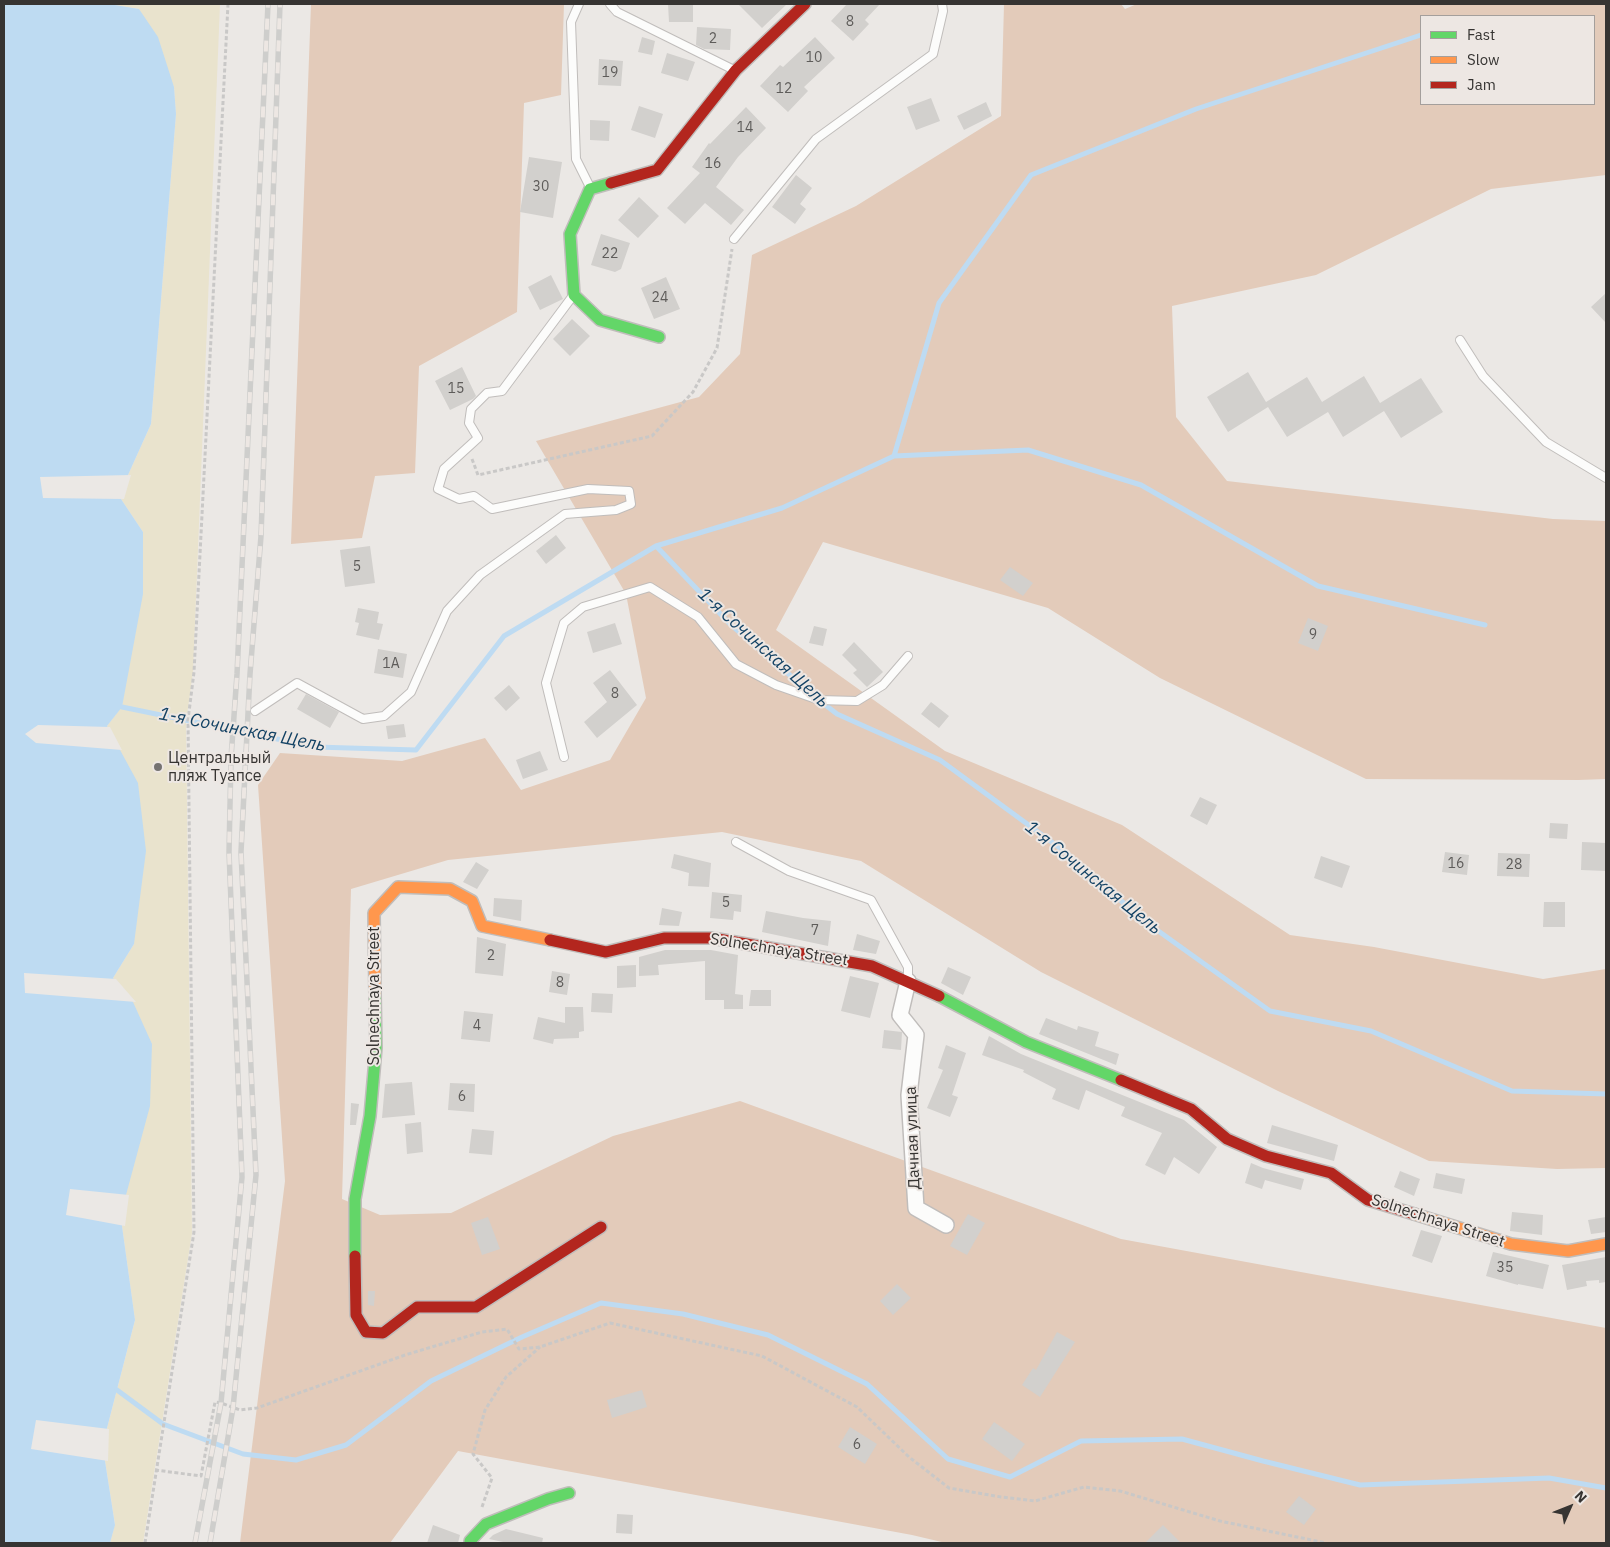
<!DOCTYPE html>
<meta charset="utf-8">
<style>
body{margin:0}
#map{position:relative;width:1610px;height:1547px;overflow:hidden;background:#ebe8e5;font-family:"IBM Plex Sans",sans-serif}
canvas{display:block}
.frame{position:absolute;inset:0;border:5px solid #363432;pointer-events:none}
.legend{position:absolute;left:1420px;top:15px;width:175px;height:90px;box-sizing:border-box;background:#ede7e3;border:1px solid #a49f9c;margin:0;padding:6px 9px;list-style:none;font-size:15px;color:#363432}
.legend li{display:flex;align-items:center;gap:10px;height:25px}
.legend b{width:25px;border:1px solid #a49f9c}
.north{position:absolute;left:1545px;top:1482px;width:50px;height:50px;-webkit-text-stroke:4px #ede7e3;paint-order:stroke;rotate:46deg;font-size:14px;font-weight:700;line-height:20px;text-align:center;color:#363432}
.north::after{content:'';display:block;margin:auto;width:18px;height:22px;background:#363432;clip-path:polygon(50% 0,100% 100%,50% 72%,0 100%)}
</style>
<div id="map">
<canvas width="1610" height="1547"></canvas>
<div class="frame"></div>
<ul class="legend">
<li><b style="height:6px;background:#63d668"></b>Fast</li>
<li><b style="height:6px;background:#ff974d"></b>Slow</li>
<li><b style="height:6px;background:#b3261e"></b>Jam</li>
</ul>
<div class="north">N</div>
</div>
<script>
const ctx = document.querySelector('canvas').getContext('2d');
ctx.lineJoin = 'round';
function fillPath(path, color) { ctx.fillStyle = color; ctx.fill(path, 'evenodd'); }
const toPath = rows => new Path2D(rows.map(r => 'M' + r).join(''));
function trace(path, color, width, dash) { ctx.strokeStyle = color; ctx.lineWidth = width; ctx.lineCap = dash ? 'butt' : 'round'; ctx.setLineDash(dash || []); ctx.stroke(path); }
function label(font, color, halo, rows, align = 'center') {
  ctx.font = font + ' "IBM Plex Sans",sans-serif'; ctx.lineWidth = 4; ctx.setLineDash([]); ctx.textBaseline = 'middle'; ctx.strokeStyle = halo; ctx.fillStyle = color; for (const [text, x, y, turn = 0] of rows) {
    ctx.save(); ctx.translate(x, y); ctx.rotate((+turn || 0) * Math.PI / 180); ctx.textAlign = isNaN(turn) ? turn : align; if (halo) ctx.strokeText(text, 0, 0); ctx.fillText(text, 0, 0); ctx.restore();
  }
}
fillPath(toPath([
 [311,4,564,4,561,95,524,103,517,312,419,366,415,473,375,476,362,538,291,544],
 [1004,4,1121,4,1125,9,1137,4,1606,4,1606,175,1491,189,1316,275,1172,306,1176,417,1227,481,1553,519,1606,521,1606,779,1578,780,1366,779,1160,678,1048,608,823,542,776,630,945,751,1122,825,1290,935,1374,947,1543,979,1606,969,1606,1168,1557,1169,1429,1161,1278,1091,1041,972,861,861,722,832,448,860,351,889,342,1199,380,1215,451,1213,613,1136,740,1101,1121,1239,1606,1328,1606,1543,946,1543,912,1535,458,1451,390,1543,240,1543,285,1181,258,785,280,753,402,761,485,738,521,790,610,760,646,698,626,594,536,441,699,397,740,354,752,255,856,206,1001,116],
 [1421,16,1594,16,1594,104,1421,104]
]), '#e3cbba');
fillPath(toPath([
 [109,4,220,4,193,672,186,722,192,1233,143,1543,110,1543,115,1524,105,1461,107,1428,135,1320,122,1226,126,1195,113,978,134,944,107,726,122,706,143,532,121,499,128,475,151,424,176,114,174,87,139,9]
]), '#e9e3cd');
fillPath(toPath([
 [4,4,109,4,139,9,158,37,174,87,176,114,151,424,128,475,121,499,143,532,143,594,122,707,107,726,138,783,146,851,134,944,113,978,133,1002,152,1044,150,1106,126,1195,122,1226,135,1320,107,1428,105,1461,115,1525,110,1543,4,1543]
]), '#bedbf2');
fillPath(toPath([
 [131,475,124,499,43,498,40,477],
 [38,725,110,727,122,750,36,743,25,734],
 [24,973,116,979,136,1002,25,993],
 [70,1189,129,1195,125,1226,66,1215],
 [36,1420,109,1429,108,1461,31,1449]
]), '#ebe8e5');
trace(toPath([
 [894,456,1028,450,1141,485,1318,586,1485,625],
 [656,546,782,508,894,456,939,303,1031,175,1196,109,1421,35],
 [122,707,316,747,416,750,504,636,656,546,730,624,819,700,837,714,940,760,1064,851,1143,920,1270,1011,1371,1031,1512,1091,1606,1094],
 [117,1390,163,1424,243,1454,296,1460,346,1445,431,1381,522,1337,601,1303,683,1314,768,1335,867,1384,948,1459,1010,1477,1081,1441,1182,1439,1263,1461,1360,1485,1549,1478,1606,1488]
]), '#bedbf2', 5);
fillPath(toPath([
 [668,4,693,4,693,22,669,22],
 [738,4,787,4,762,28],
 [847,4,880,4,865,20,869,24,853,41,831,21],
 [697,27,731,29,730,50,704,49,696,45],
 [642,37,655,41,652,55,638,52],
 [815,37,835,58,804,87,808,91,788,112,760,86,780,65,783,67],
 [667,53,695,62,688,81,661,73],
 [599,59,623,61,621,86,598,85],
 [931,98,940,121,916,130,907,107],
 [986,102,992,116,964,130,957,116],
 [639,106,663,114,655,138,631,130],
 [746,107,766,128,738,157,716,187,744,210,731,225,705,203,685,224,667,208,700,173,692,167,709,143,710,144],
 [590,120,610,121,609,141,590,140],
 [529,157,562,162,553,218,520,212],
 [796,175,812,188,800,204,806,209,795,224,772,207],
 [639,197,659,216,638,238,618,220],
 [601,234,630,243,621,269,615,272,591,265],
 [551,275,563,299,540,310,528,287],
 [666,277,680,309,654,319,641,288],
 [1606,293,1606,323,1591,307],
 [572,319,590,336,570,356,553,339],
 [462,367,476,396,473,399,450,410,435,381],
 [1248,372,1266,402,1307,377,1322,402,1364,376,1380,403,1421,378,1443,412,1401,438,1384,411,1343,437,1328,412,1287,437,1268,407,1228,432,1207,397],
 [556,535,566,548,546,564,536,551],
 [370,546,375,583,345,587,340,550],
 [1010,567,1033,583,1023,596,1000,580],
 [358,608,379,612,377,623,383,624,379,640,356,635,359,623,355,622],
 [1308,618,1328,626,1318,651,1298,643],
 [615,623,622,644,593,653,587,632],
 [814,626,827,629,823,646,809,643],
 [854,642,883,672,867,687,853,673,857,670,842,655],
 [378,649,407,654,403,678,374,673],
 [610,670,637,705,597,738,584,722,607,702,593,683],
 [509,685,520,698,506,711,494,698],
 [306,694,339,712,330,728,297,709],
 [931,702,949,716,939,728,921,714],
 [404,724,406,737,388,739,386,726],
 [540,751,548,770,523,779,516,760],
 [1200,797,1217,805,1207,825,1190,816],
 [1550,823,1568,824,1567,839,1549,838],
 [1582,842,1606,843,1606,871,1581,870],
 [1445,852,1469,855,1467,875,1442,872],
 [1498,853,1530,854,1529,877,1497,876],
 [674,854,711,863,709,887,688,886,689,873,671,868],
 [1321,856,1350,866,1342,888,1314,878],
 [476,862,489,870,477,889,463,882],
 [712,892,742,895,741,912,734,911,733,920,710,918],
 [494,898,522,900,521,921,493,916],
 [1544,902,1565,902,1565,927,1543,927],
 [662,908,682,912,679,926,659,925],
 [766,911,803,918,831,921,828,946,762,932],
 [857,934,880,941,876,954,853,950],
 [477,937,506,944,503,976,475,973],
 [665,950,711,950,738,955,735,994,743,995,743,1009,724,1009,724,1000,705,1000,705,961,658,965,659,975,639,976,639,957],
 [636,965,636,987,617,988,617,966],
 [948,967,971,977,963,995,941,983],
 [552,971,570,974,567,995,549,992],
 [850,976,879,983,870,1018,841,1011],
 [751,990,771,990,771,1006,749,1006],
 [592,993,613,994,612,1013,591,1012],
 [565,1007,583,1007,584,1031,579,1032,579,1038,554,1039,553,1044,533,1039,538,1017,565,1023],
 [464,1011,493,1014,490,1042,461,1039],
 [1046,1018,1077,1030,1078,1026,1099,1032,1095,1046,1119,1054,1116,1065,1039,1034],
 [884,1030,902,1032,901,1050,882,1048],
 [989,1036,1021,1054,1184,1120,1217,1147,1199,1174,1174,1157,1165,1175,1145,1165,1162,1133,1121,1116,1125,1107,1086,1090,1079,1110,1052,1099,1056,1089,1023,1072,1024,1070,982,1055],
 [946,1045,966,1053,952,1095,958,1097,950,1117,927,1108,943,1070,938,1068],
 [412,1082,415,1115,382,1118,385,1084],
 [450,1083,475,1084,474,1112,448,1110],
 [351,1103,359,1104,356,1125,350,1125],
 [421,1122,423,1152,407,1154,405,1124],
 [1272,1125,1338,1145,1334,1161,1267,1143],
 [472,1129,494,1131,492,1155,469,1153],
 [1251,1163,1263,1168,1304,1179,1301,1190,1265,1180,1262,1189,1245,1183],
 [1400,1171,1420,1179,1414,1196,1394,1187],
 [1436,1173,1465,1179,1462,1194,1433,1188],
 [1512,1212,1543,1215,1542,1235,1510,1231],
 [968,1214,985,1223,967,1255,950,1246],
 [488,1217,500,1249,482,1255,471,1223],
 [1606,1217,1606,1232,1591,1234,1588,1220],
 [1421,1230,1442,1236,1432,1263,1412,1256],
 [1493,1252,1549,1265,1543,1289,1518,1284,1518,1285,1486,1276],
 [1606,1257,1606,1282,1599,1283,1599,1280,1586,1281,1587,1286,1567,1290,1562,1265],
 [897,1284,911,1298,893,1315,880,1301],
 [368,1291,375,1291,374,1306,368,1305],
 [1057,1332,1075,1342,1040,1397,1022,1385,1033,1368,1036,1370],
 [642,1390,647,1407,612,1418,607,1400],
 [994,1422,1025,1444,1012,1461,982,1439],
 [850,1427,877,1444,865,1464,838,1447],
 [1299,1496,1316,1509,1304,1525,1286,1512],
 [617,1514,633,1515,632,1534,616,1533],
 [433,1525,460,1535,458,1543,427,1543],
 [1163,1525,1181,1543,1145,1543],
 [506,1529,543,1538,542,1543,508,1543,489,1539,493,1535]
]), '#d2d0cd');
const lane = toPath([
 [579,4,571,22,576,159,590,187],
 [610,4,617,12,734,70],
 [734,239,816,139,933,54,943,11,942,4],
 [1460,340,1483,376,1546,442,1606,478],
 [255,711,297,683,363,719,384,716,411,692,447,611,480,575,565,514,616,510,631,504,629,491,588,489,492,509,474,496,459,499,438,489,444,469,478,438,469,423,471,409,487,393,502,391,572,297],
 [564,757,546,683,564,623,583,607,650,587,698,617,736,664,776,685,819,700,857,701,883,685,908,656],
 [736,842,789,871,871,900,908,967,908,979]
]);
const street = toPath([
 [908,981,900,1015,916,1035,909,1095,916,1208,946,1225]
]);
const fast = toPath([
 [611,183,590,189,570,234,574,295,600,320,659,337],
 [939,996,1026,1042,1121,1080],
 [355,1256,355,1199,370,1116,376,1048,375,994],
 [470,1543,470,1541,486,1524,548,1499,569,1493]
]);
const slow = toPath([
 [375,994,374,913,398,887,450,889,472,901,482,926,550,940],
 [1414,1214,1511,1244,1568,1251,1606,1244]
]);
const jam = toPath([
 [611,183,657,170,736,70,805,4],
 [550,940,606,952,664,938,712,938,872,966,939,996],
 [1121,1080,1191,1109,1227,1139,1266,1156,1331,1173,1368,1200,1414,1214],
 [355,1256,356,1315,366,1332,383,1333,417,1307,476,1307,601,1227]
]);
trace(lane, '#c0bdbb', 10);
trace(street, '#c0bdbb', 18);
trace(fast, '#c0bdbb', 14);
trace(slow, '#c0bdbb', 14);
trace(jam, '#c0bdbb', 14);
trace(toPath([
 [472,459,478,475,652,436,693,392,717,348,732,249],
 [155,1470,201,1476,215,1402,221,1403,240,1410,257,1408,405,1355,482,1332,507,1329,519,1349,540,1347,610,1323,762,1356,857,1407,909,1457,949,1488,1001,1497,1035,1501,1084,1487,1120,1491,1220,1521,1326,1543],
 [482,1507,492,1478,473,1454,485,1410,506,1377,540,1347],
 [145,1543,194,1232,188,720,194,672,228,4]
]), '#c9c8c7', 3, [4, 2.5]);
trace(lane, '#fcfcfb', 8);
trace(street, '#fcfcfb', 15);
trace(fast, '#63d668', 11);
trace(slow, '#ff974d', 11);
trace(jam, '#b3261e', 11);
const rail = toPath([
 [195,1543,221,1403,242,1177,229,852,231,758,237,674,268,4],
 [210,1543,233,1408,256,1175,241,852,250,674,261,536,280,4]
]);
trace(rail, '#cececc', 5.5);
trace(rail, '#ede7e3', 4, [11]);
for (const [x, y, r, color] of [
 [158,767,5,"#757371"]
]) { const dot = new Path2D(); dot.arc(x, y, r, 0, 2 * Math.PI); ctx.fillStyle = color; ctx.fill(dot); trace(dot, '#ede7e3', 2); }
label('14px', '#5e5c5a', null, [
 ["8",850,22],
 ["2",713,39],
 ["10",814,58],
 ["19",610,73],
 ["12",784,89],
 ["14",745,128],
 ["16",713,164],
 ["30",541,187],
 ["22",610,254],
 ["24",660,298],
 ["15",456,389],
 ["5",357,567],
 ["9",1313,635],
 ["1А",391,664],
 ["8",615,694],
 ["16",1456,864],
 ["28",1514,865],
 ["5",726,903],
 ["7",815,931],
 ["2",491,956],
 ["8",560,983],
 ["4",477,1026],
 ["6",462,1097],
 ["35",1505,1268],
 ["6",857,1445]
]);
label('16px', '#363432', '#ede7e3', [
 ["Центральный",168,758],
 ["пляж Туапсе",168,776]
], 'left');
label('16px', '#363432', '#ede7e3', [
 ["Solnechnaya Street",779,950,9],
 ["Solnechnaya Street",374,996,-90],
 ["Дачная улица",913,1138,-92],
 ["Solnechnaya Street",1438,1221,18]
]);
label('italic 18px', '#134264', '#ede7e3', [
 ["1-я Сочинская Щель",763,648,42],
 ["1-я Сочинская Щель",242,730,11],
 ["1-я Сочинская Щель",1093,878,39]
]);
</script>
